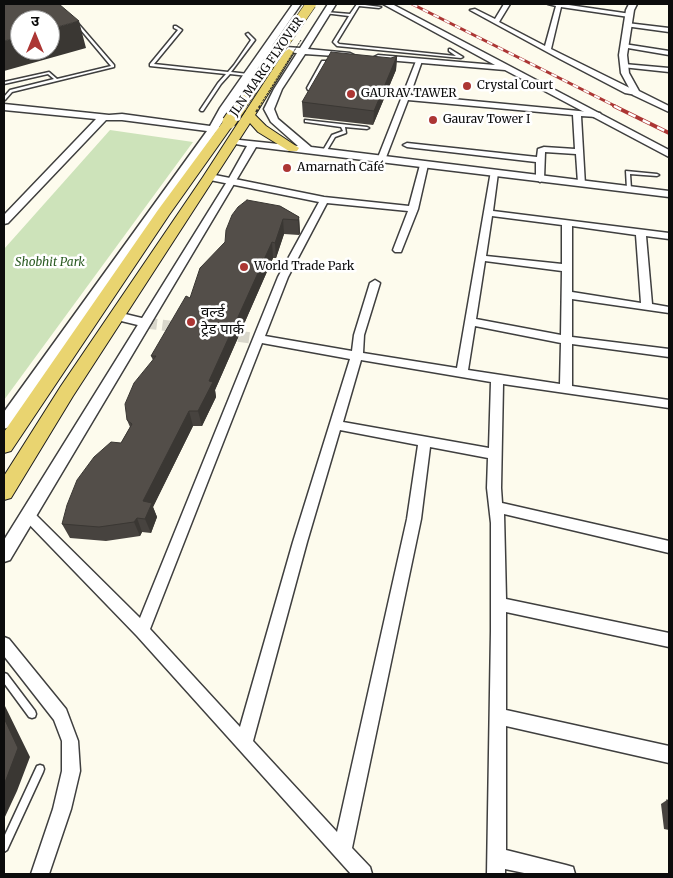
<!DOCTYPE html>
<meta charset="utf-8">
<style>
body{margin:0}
#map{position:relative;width:673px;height:878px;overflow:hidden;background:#fdfbed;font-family:Merriweather,"Noto Sans Devanagari",serif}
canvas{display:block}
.frame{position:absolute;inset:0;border:5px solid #0c0c0c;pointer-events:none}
.north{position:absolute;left:10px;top:10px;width:50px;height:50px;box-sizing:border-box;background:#fff;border:1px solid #9e9e9e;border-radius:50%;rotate:0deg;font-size:14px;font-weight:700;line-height:20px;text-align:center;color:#0c0c0c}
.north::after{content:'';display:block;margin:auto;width:18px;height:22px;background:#ac3634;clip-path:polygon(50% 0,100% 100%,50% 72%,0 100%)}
</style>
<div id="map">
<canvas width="673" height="878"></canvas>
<div class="frame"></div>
<div class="north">उ</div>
</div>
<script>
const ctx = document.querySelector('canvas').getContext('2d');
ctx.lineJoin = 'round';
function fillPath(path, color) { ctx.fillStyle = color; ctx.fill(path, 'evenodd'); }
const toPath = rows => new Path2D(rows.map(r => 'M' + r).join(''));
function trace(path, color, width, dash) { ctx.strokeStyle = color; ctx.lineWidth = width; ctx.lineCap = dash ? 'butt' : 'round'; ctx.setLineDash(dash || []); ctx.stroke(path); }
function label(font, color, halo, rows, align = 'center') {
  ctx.font = font + ' Merriweather,"Noto Sans Devanagari",serif'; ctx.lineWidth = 5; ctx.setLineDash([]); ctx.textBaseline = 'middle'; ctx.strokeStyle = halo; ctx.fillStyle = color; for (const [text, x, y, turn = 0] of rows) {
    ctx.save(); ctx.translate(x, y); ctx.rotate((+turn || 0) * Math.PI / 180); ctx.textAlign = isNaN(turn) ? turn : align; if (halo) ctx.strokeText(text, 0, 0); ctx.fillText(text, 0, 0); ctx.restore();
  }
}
fillPath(toPath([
 [110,130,193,142,4,400,4,249]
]), '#cde3ba');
trace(toPath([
 [146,323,185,328],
 [222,334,258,339]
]), '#d9d7cb', 11, [11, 5.5]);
const service = toPath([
 [357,4,381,7,379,8,359,6,337,42,339,44,456,56,449,51,449,49,450,49,463,57,461,58,337,46,333,42,349,16,324,13,326,12,350,14,357,4],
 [76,21,114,65,114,67,12,92,5,100,4,100,4,97,10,90,54,79,48,74,4,84,4,82,49,72,57,79,111,66,75,23,76,21],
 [174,26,176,26,182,30,154,64,228,72,234,65,251,40,246,34,248,33,255,40,231,72,248,74,250,75,248,76,230,74,221,84,203,111,201,111,200,110,218,83,226,74,150,66,150,64,178,30,174,28,174,26],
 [305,120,367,127,369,128,367,129,345,127,346,133,335,137,326,152,324,153,322,152,332,135,343,131,341,127,306,122,305,122,305,120],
 [626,171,657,174,659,175,657,176,630,174,631,189,629,190,627,189,626,171],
 [4,673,7,674,35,711,36,714,35,717,32,718,29,717,4,683,4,673],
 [40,765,43,766,44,769,43,772,7,850,4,852,4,837,37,766,40,765]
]);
const minor = toPath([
 [504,4,510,4,499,22,545,46,556,6,548,4,562,4,631,14,631,16,629,17,561,7,551,49,640,93,636,95,625,93,560,59,470,10,475,9,495,19,504,4],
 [627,23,669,28,669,32,625,26,624,25,627,23],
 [624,44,669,51,669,55,622,47,622,45,624,44],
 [337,58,342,59,339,64,326,64,314,90,308,90,307,88,322,61,335,61,337,58],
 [419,59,422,61,410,95,600,113,601,115,597,117,581,116,585,185,578,183,576,154,545,152,544,179,540,182,536,179,536,162,407,147,403,145,407,143,537,157,538,149,544,147,575,149,573,115,408,100,385,160,378,162,377,160,416,61,419,59],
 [624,64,669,68,669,72,622,67,622,65,624,64],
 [424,162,428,165,418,209,401,252,395,252,393,250,408,211,327,203,288,277,265,336,352,351,354,335,370,283,375,280,380,283,364,335,363,353,457,368,491,171,498,173,493,211,669,233,669,239,646,236,652,304,669,307,669,313,572,299,572,337,669,349,669,357,572,344,572,386,669,400,669,408,503,384,501,488,502,503,669,541,669,553,504,514,506,599,669,633,669,647,506,612,506,710,669,746,669,763,506,726,506,850,566,865,573,867,575,874,529,874,505,869,505,874,487,874,491,631,491,523,487,488,488,458,430,447,421,519,352,848,370,867,372,874,351,874,137,636,21,516,23,512,28,510,33,512,140,618,278,277,319,202,210,180,206,177,210,174,324,197,409,206,420,165,424,162],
 [492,216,562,225,562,264,486,256,492,216],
 [572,226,636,235,641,303,572,292,572,226],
 [485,261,562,271,561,335,476,319,485,261],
 [475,326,561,343,560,384,468,370,475,326],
 [262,343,350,359,293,542,240,727,150,629,262,343],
 [361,360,491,382,489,448,343,422,361,360],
 [340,430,418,445,407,519,337,832,253,741,307,542,340,430],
 [117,312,150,320,151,323,146,327,113,319,112,316,113,313,117,312],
 [4,637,9,639,66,709,78,741,80,771,71,809,49,874,31,874,53,809,62,771,62,741,54,720,4,656,4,637]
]);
const tertiary = toPath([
 [293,4,301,4,272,46,300,48,328,4,336,4,308,49,350,53,354,55,350,57,305,54,282,89,274,109,278,119,311,147,669,191,669,197,256,147,10,560,4,562,4,540,228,180,247,146,230,143,230,139,298,146,271,122,264,109,274,89,297,53,269,51,219,127,223,128,223,132,216,132,9,427,4,429,4,412,207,131,122,120,106,120,8,223,4,224,4,215,96,119,4,110,4,104,109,115,122,114,210,126,220,108,293,4],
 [383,4,392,4,669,150,669,157,505,70,375,59,374,57,378,55,495,65,383,4],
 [629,4,637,4,634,10,627,55,629,73,639,91,669,106,669,112,633,95,621,73,619,55,626,10,629,4]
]);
const primary = toPath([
 [289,49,294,52,255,115,266,126,299,148,297,151,289,151,258,132,250,123,73,396,11,498,4,500,4,476,61,386,203,177,284,52,289,49],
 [229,118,235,122,169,215,11,451,4,453,4,432,158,210,225,119,229,118]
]);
trace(service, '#3f3f3f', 3);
trace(minor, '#3f3f3f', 3);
trace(tertiary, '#3f3f3f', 3);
trace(primary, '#1d1d1d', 2);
fillPath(service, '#fff');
fillPath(minor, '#fff');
fillPath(tertiary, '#fff');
fillPath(primary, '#e9d470');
const railFar1 = toPath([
 [412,4,617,107]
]);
const rail = toPath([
 [614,106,669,133]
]);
trace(railFar1, '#ac3634', 3);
trace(rail, '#ac3634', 4);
trace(railFar1, '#fff', 2, [6]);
trace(rail, '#fff', 2.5, [8]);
const primaryBridgeFar1 = toPath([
 [240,107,311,4]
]);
const primaryBridge = toPath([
 [229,122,240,106]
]);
trace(primaryBridgeFar1, '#1d1d1d', 11, []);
trace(primaryBridge, '#1d1d1d', 15, []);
trace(toPath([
 [259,107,301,40]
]), '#2e2e2e', 1, [2.5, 1]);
trace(toPath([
 [256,112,260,106]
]), '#2e2e2e', 2, [3, 2]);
trace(primaryBridgeFar1, '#e9d470', 10);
trace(primaryBridge, '#e9d470', 13);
fillPath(toPath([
 [397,56,396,70,373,125,303,117,302,102,391,58],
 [280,206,299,217,300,233,299,235,284,234,276,258,273,258,215,390,216,397,202,426,193,426,153,507,157,517,151,533,142,532,140,536,106,541,70,538,62,524,121,443,130,427,127,420,153,360,151,356,190,298],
 [667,800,669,801,669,830,664,829,661,804]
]), '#47433f');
fillPath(toPath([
 [79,21,86,48,4,71,4,41,20,37,20,50,50,50,50,29],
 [397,56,396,70,373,125,374,111],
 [299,217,300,233,299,235,298,220],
 [283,219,284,234,276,258,275,243],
 [272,242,273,258,215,390,216,397,202,426,198,411,209,381],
 [189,411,193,426,153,507,157,517,151,533,145,519,143,501],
 [137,518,142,532,140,536,134,522],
 [4,704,30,757,17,791,4,819]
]), '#3a3733');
const building = toPath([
 [4,4,59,4,79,21,50,29,50,20,20,20,20,37,4,41,4,4],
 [331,52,391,58,397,56,374,111,302,102,331,52],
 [247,200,280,206,299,217,298,220,283,219,275,243,272,242,209,381,213,382,198,411,189,411,143,501,152,503,145,519,137,518,134,522,99,527,62,524,67,505,77,480,94,457,111,442,121,443,132,424,127,420,125,404,134,383,156,356,151,356,186,296,190,298,200,268,225,242,226,230,232,215,238,207,247,200],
 [4,718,18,748,4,785,4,718],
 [667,800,669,801,669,818,667,800]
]);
fillPath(building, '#534e49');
trace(building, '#3a3733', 1);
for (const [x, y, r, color] of [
 [467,86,5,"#ac3634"],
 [351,94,5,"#ac3634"],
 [433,120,5,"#ac3634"],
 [287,168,5,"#ac3634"],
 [244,267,5,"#ac3634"],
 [191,322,5,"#ac3634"]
]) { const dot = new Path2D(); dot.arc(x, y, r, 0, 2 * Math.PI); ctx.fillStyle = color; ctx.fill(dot); trace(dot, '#fff', 2); }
label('12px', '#0c0c0c', '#fff', [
 ["JLN MARG FLYOVER",267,67,-55]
]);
label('12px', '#0c0c0c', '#fff', [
 ["Crystal Court",477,86],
 ["GAURAV TAWER",361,94],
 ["Gaurav Tower I",443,120],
 ["Amarnath Café",297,168],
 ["World Trade Park",254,267]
], 'left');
label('italic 12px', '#2c5c24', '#fff', [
 ["Shobhit Park",50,263]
]);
label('15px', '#0c0c0c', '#fff', [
 ["वर्ल्ड",201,313],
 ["ट्रेड पार्क",201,330]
], 'left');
</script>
